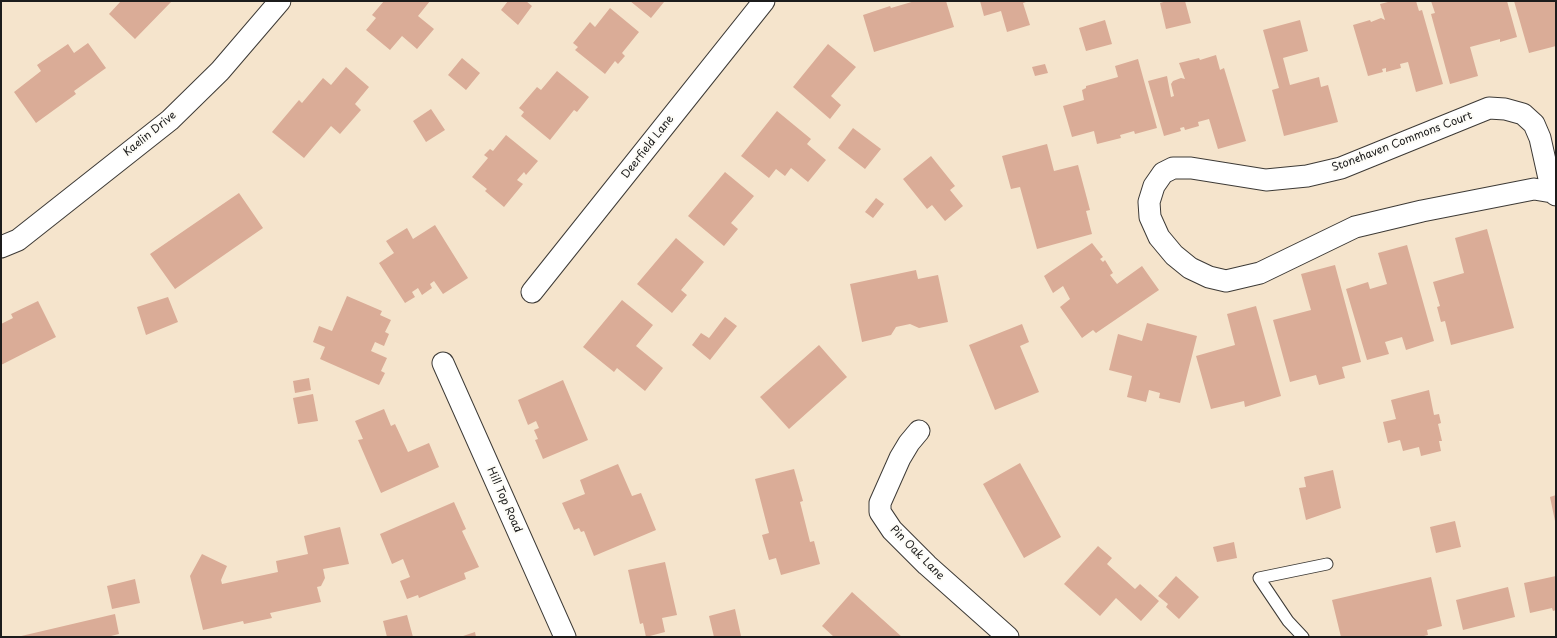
<!DOCTYPE html>
<style>
body{margin:0}
#map{position:relative;width:1557px;height:638px;overflow:hidden;background:#f5e4cc;font-family:"Playpen Sans",sans-serif}
canvas{display:block}
.frame{position:absolute;inset:0;border:2px solid #1c1c1c;pointer-events:none}
</style>
<div id="map">
<canvas width="1557" height="638"></canvas>
<div class="frame"></div>
</div>
<script>
const ctx = document.querySelector('canvas').getContext('2d');
ctx.lineJoin = 'round';
function fillPath(path, color) { ctx.fillStyle = color; ctx.fill(path, 'evenodd'); }
const toPath = rows => new Path2D(rows.map(r => 'M' + r).join(''));
function trace(path, color, width, dash) { ctx.strokeStyle = color; ctx.lineWidth = width; ctx.lineCap = dash ? 'butt' : 'round'; ctx.setLineDash(dash || []); ctx.stroke(path); }
function label(font, color, halo, rows, align = 'center') {
  ctx.font = font + ' "Playpen Sans",sans-serif'; ctx.lineWidth = 4; ctx.setLineDash([]); ctx.textBaseline = 'middle'; ctx.strokeStyle = halo; ctx.fillStyle = color; for (const [text, x, y, turn = 0] of rows) {
    ctx.save(); ctx.translate(x, y); ctx.rotate((+turn || 0) * Math.PI / 180); ctx.textAlign = isNaN(turn) ? turn : align; if (halo) ctx.strokeText(text, 0, 0); ctx.fillText(text, 0, 0); ctx.restore();
  }
}
fillPath(toPath([
 [121,1,172,1,135,39,109,14],
 [384,1,430,1,418,16,434,29,417,49,402,36,390,50,366,30,376,18,372,15],
 [508,1,526,1,532,6,518,25,501,10],
 [630,1,663,1,664,2,651,18],
 [915,1,946,1,954,27,874,52,863,15,890,6,891,8],
 [980,1,1029,1,1023,3,1030,25,1007,32,1001,11,984,16],
 [1167,1,1185,1,1191,23,1166,29,1160,3],
 [1392,1,1416,1,1419,11,1422,10,1443,84,1416,92,1408,62,1400,64,1401,68,1386,72,1386,68,1382,69,1383,72,1368,76,1353,25,1370,20,1371,22,1381,18,1385,20,1380,4],
 [1431,1,1507,1,1517,37,1500,42,1500,39,1470,47,1478,76,1450,84,1431,14,1435,13],
 [1514,1,1556,1,1556,46,1529,53],
 [610,8,639,32,622,53,625,56,618,64,615,61,605,74,575,50,578,47,573,43,590,22,595,27],
 [1105,20,1112,44,1086,51,1079,28],
 [1300,20,1308,51,1283,58,1290,85,1319,77,1321,87,1328,85,1338,122,1284,136,1272,90,1279,88,1263,30],
 [88,43,106,68,74,91,76,94,36,123,14,92,41,71,37,65,68,44,74,53],
 [828,44,856,67,831,96,841,105,830,119,793,87],
 [1216,55,1220,70,1224,68,1246,141,1218,149,1209,119,1198,122,1199,126,1185,130,1184,127,1180,128,1181,131,1164,136,1148,81,1167,76,1171,97,1174,96,1171,84,1173,81,1181,78,1185,79,1179,63,1199,58,1200,60],
 [462,58,480,73,466,90,448,75],
 [1138,59,1157,128,1135,134,1134,131,1120,135,1121,138,1097,144,1094,131,1072,137,1063,106,1084,100,1082,90,1086,88,1086,86,1118,77,1115,66],
 [1045,64,1048,73,1035,76,1032,67],
 [346,67,369,87,355,104,361,110,340,134,331,126,304,158,272,132,299,100,302,103,323,78,331,85],
 [557,71,589,97,577,112,574,110,550,140,521,116,524,112,519,108,537,87,541,90],
 [431,109,445,130,426,142,413,121],
 [777,111,811,139,807,144,826,160,808,182,791,168,785,176,776,169,769,178,741,156],
 [853,128,881,149,865,169,838,148],
 [506,135,538,161,526,175,524,172,517,180,523,184,504,207,485,191,487,189,472,177,488,158,484,155,490,149,493,151],
 [1047,144,1054,171,1078,165,1090,210,1086,211,1092,234,1037,249,1020,187,1011,189,1002,156],
 [931,156,955,186,950,190,963,206,945,221,932,205,927,209,903,179],
 [725,172,754,196,731,223,738,229,724,246,688,216],
 [239,193,263,228,175,289,150,254],
 [876,198,884,204,873,218,865,212],
 [435,225,468,278,443,294,434,281,430,284,432,288,422,295,418,288,412,292,415,297,405,303,379,263,394,253,386,241,407,228,413,239],
 [1487,229,1514,328,1451,345,1445,321,1441,322,1437,307,1440,306,1433,282,1464,273,1455,238],
 [676,238,704,262,681,290,687,295,672,313,637,284],
 [1092,243,1103,257,1100,259,1103,262,1105,260,1113,273,1110,275,1117,284,1142,266,1159,290,1096,333,1093,330,1082,338,1060,307,1070,299,1063,286,1053,293,1044,276],
 [1407,245,1434,341,1406,350,1402,337,1385,342,1389,354,1367,360,1346,289,1368,282,1370,289,1387,284,1378,253],
 [1335,265,1361,362,1342,367,1345,378,1319,385,1316,375,1290,382,1273,320,1311,310,1301,274],
 [916,270,918,279,938,275,948,322,919,328,910,324,896,327,891,335,862,342,850,284],
 [347,296,382,311,380,315,391,320,385,332,389,334,384,346,375,342,371,351,387,358,381,371,385,373,379,385,320,359,325,347,313,342,319,326,332,331],
 [168,297,178,322,146,335,137,307],
 [622,300,653,325,636,346,663,368,645,391,617,368,614,372,583,347],
 [38,301,56,337,1,365,1,324,13,318,11,314],
 [1256,306,1281,396,1245,407,1244,401,1211,409,1196,356,1235,345,1227,314],
 [725,317,737,326,710,360,692,345,701,333,709,338],
 [1147,323,1197,336,1180,403,1159,398,1160,393,1149,390,1146,402,1127,397,1132,376,1109,370,1118,334,1142,341],
 [1022,324,1029,342,1020,346,1039,392,995,410,969,345],
 [819,345,847,377,789,429,760,397],
 [309,378,311,390,295,393,293,381],
 [563,380,588,440,543,459,535,440,538,439,534,430,539,428,536,421,528,425,518,400],
 [1429,390,1434,415,1439,414,1441,423,1438,424,1442,441,1439,441,1441,451,1421,456,1419,447,1403,451,1400,440,1388,443,1383,422,1396,419,1391,400],
 [313,394,318,421,298,424,293,398],
 [384,409,391,426,395,424,408,452,429,443,439,467,381,493,358,440,363,439,355,421],
 [1020,463,1061,537,1024,558,983,484],
 [618,464,632,496,641,493,656,530,594,556,584,531,581,532,579,528,574,530,562,503,585,494,580,480],
 [794,469,803,501,800,502,810,542,814,541,820,564,781,575,776,558,769,560,762,535,769,533,755,479],
 [1333,470,1341,508,1306,520,1299,488,1306,487,1304,477],
 [1556,495,1556,521,1555,521,1550,497],
 [454,502,466,529,462,531,479,567,464,573,466,579,419,598,418,595,407,599,400,581,410,577,403,559,392,564,380,534],
 [1455,521,1461,547,1436,553,1430,527],
 [340,527,349,564,323,569,325,578,321,586,317,587,321,602,270,613,272,618,244,624,243,621,203,630,190,576,202,554,227,566,221,580,222,584,278,572,276,561,308,554,304,536],
 [1234,542,1237,558,1217,562,1213,547],
 [1098,546,1112,558,1107,564,1135,589,1140,584,1159,601,1141,621,1116,598,1100,616,1064,584],
 [665,562,677,615,662,618,665,632,646,637,643,623,640,624,628,570],
 [1176,576,1199,597,1179,619,1166,607,1168,604,1158,596],
 [1556,576,1556,610,1553,611,1552,608,1530,613,1524,583],
 [1431,577,1442,626,1427,630,1428,635,1420,637,1398,637,1398,636,1392,637,1341,637,1332,600],
 [135,579,140,603,112,609,107,586],
 [1508,587,1515,617,1463,630,1456,600],
 [852,592,902,637,834,637,822,626],
 [735,609,741,636,714,637,709,616],
 [115,614,119,634,107,637,17,637],
 [407,615,413,637,387,637,383,621],
 [475,632,476,637,460,637]
]), '#daac97');
const service = toPath([
 [1303,637,1288,621,1259,578,1327,564]
]);
const minor = toPath([
 [1552,192,1540,138,1534,124,1523,114,1505,109,1489,108,1341,168,1307,176,1266,180,1191,168,1173,168,1163,173,1154,186,1149,202,1150,217,1159,237,1174,255,1190,268,1209,277,1226,281,1260,273,1355,227,1422,211,1534,189,1552,192,1556,195],
 [1,247,18,240,170,120,220,71,280,1],
 [532,292,764,1],
 [443,363,565,637],
 [919,431,909,443,900,458,880,503,880,512,892,530,927,565,1008,637]
]);
trace(service, '#3d3a36', 13);
trace(minor, '#3d3a36', 23);
trace(service, '#fff', 11);
trace(minor, '#fff', 21);
label('11px', '#1c1c1c', '#fdfcf7', [
 ["Kaelin Drive",150,134,-39],
 ["Stonehaven Commons Court",1402,142,-21],
 ["Deerfield Lane",648,147,-52],
 ["Hill Top Road",504,500,66],
 ["Pin Oak Lane",917,553,45]
]);
</script>
